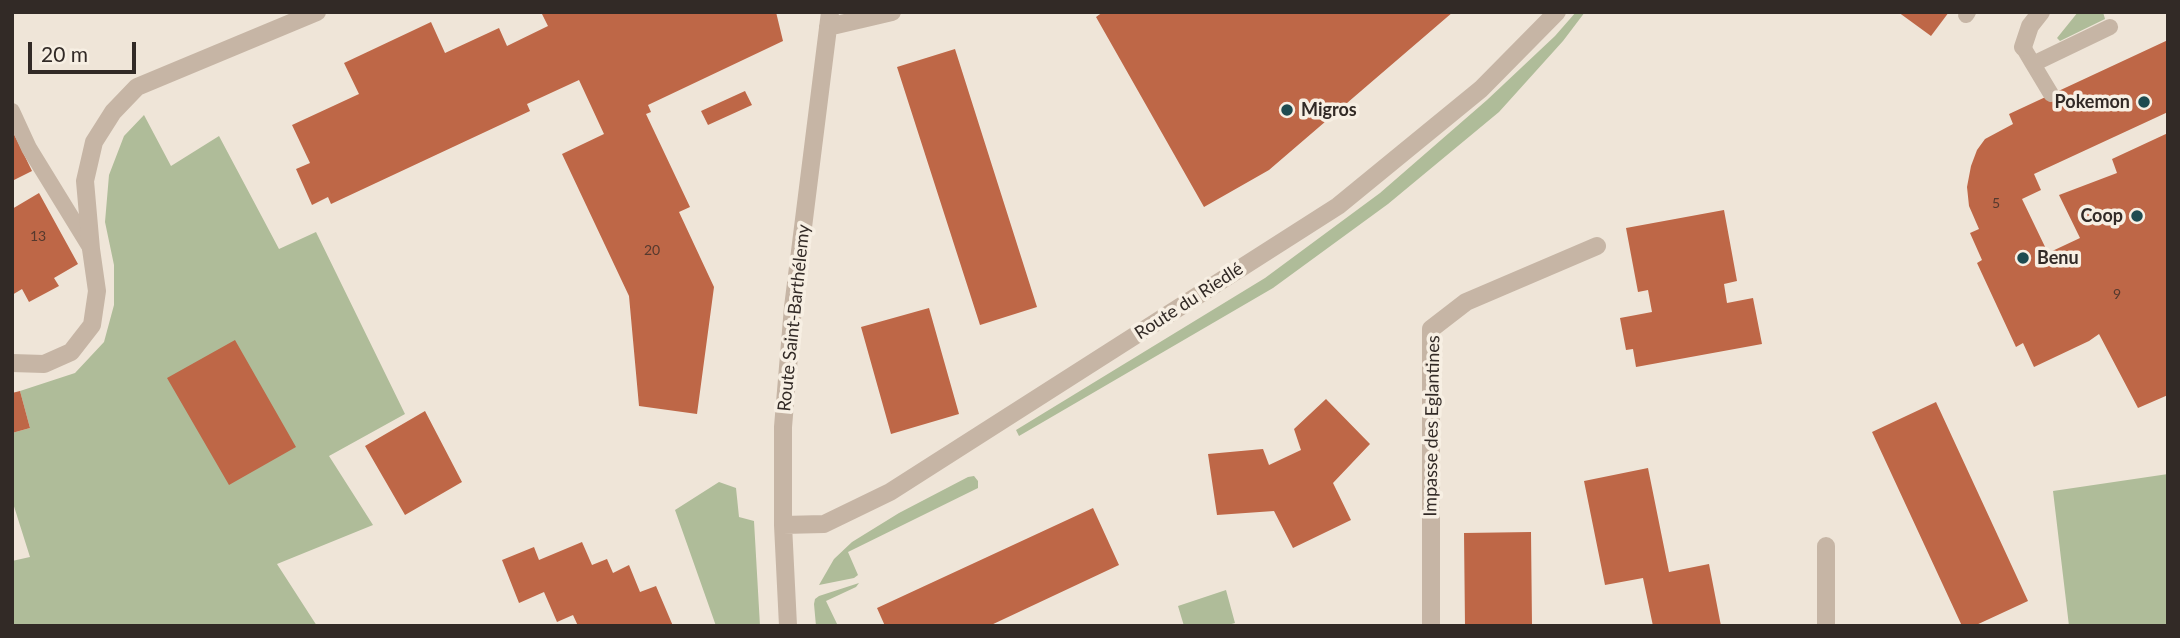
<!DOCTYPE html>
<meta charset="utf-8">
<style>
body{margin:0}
#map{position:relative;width:2180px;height:638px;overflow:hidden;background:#efe5d8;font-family:Lato,sans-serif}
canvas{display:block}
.frame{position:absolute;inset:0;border:14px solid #322a26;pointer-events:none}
.scale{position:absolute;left:28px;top:42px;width:108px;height:32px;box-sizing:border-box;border:4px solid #322a26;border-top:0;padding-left:9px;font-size:21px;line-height:24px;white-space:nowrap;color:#322a26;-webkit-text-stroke:5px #f7efe3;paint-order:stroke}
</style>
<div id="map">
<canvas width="2180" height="638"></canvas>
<div class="frame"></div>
<div class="scale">20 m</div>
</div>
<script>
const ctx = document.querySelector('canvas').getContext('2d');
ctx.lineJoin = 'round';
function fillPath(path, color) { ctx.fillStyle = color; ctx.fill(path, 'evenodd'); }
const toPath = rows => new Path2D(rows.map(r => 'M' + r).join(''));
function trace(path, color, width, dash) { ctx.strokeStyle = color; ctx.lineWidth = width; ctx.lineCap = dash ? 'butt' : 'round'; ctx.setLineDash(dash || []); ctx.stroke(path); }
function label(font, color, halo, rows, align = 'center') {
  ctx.font = font + ' Lato,sans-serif'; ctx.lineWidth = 7; ctx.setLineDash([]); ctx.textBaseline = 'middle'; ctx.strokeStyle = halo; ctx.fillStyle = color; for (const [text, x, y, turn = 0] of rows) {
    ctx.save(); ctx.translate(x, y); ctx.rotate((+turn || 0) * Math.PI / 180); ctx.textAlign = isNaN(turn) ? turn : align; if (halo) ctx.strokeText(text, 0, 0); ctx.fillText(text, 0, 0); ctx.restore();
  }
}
fillPath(toPath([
 [1576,12,1585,12,1563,41,1499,112,1388,204,1273,288,1019,436,1016,430,1265,278,1380,193,1487,100,1555,36],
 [2078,12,2103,12,2105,19,2060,41,2057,38],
 [144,115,171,166,219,136,279,249,316,232,405,414,329,456,373,525,277,564,317,626,12,626,12,561,30,557,12,500,12,433,30,428,20,391,75,373,104,342,114,305,114,265,105,222,109,175,124,136],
 [2168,474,2168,626,2069,626,2053,491],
 [974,476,978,481,978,488,848,552,858,575,854,578,819,585,834,559,852,542,899,513,968,477],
 [719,482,736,488,739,517,754,521,760,626,716,626,675,510],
 [859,583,856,587,826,601,838,626,816,626,814,604,815,599,819,596],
 [1226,590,1235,623,1224,626,1184,626,1178,606]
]), '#afbc99');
fillPath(toPath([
 [541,12,776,12,783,41,648,105,651,112,646,114,690,207,679,212,714,287,697,414,639,406,629,296,562,154,604,134,579,80,527,104,530,111,331,204,328,197,312,205,296,169,310,163,292,125,359,94,344,63,431,22,445,53,499,28,507,46,548,26],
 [1103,12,1453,12,1269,170,1204,207,1096,17],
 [1898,12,1949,12,1931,36],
 [2168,40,2168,112,2034,174,2041,190,2022,199,2048,253,2080,238,2059,195,2117,173,2112,159,2168,133,2168,395,2138,408,2099,334,2089,341,2034,367,2023,343,2016,347,1977,263,1982,260,1970,233,1979,229,1969,206,1967,187,1971,166,1977,150,1985,139,2013,124,2009,114],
 [955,49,1037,307,980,325,897,67],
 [745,91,752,105,708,125,701,111],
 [12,130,32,171,14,180,12,176],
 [39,193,78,264,54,278,59,286,29,302,22,289,12,295,12,209],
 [1724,210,1737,281,1724,284,1727,303,1753,298,1762,344,1636,367,1633,349,1626,350,1620,318,1652,312,1648,290,1638,292,1626,228],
 [929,308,959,414,891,434,861,327],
 [235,340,296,447,229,485,167,378],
 [20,391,30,428,12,433,12,393],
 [1326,399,1370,444,1333,483,1351,520,1293,548,1274,511,1217,515,1208,454,1263,449,1269,465,1301,450,1294,429],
 [1936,402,2028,601,1974,626,1962,626,1872,432],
 [425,411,462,482,405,515,365,446],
 [1648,468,1669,572,1709,564,1721,626,1653,626,1643,578,1605,585,1584,481],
 [1093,508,1119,565,989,626,885,626,877,608],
 [1531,532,1532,626,1465,626,1464,533],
 [582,542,592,565,607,559,613,573,629,565,640,592,656,586,673,626,578,626,573,615,557,622,544,592,519,603,502,560,534,547,539,560]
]), '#be6747');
trace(toPath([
 [1966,15,1968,12],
 [2023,47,2033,64,2110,27],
 [2033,64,2051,94],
 [12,111,29,148,91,249]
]), '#c6b5a5', 16);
trace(toPath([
 [828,27,892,12],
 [2023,47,2030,26,2041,12],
 [12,363,44,364,71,352,92,325,97,291,91,249,85,181,94,142,113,112,137,87,317,12],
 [783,525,824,524,890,492,1338,206,1481,89,1557,12],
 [1826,546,1826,626],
 [788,626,783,525,783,427,793,307,830,12],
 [1431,626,1431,329,1466,302,1597,246]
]), '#c6b5a5', 18);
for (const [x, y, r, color] of [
 [2144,102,7,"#1e4b50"],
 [1287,110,7,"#1e4b50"],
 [2137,216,7,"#1e4b50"],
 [2023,258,7,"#1e4b50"]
]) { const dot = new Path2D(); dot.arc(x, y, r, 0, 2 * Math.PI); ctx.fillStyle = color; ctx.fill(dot); trace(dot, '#f7efe3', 2.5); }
label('14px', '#55392e', null, [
 ["5",1996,203],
 ["13",38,236],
 ["20",652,250],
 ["9",2117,294]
]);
label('bold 18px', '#322a26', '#f7efe3', [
 ["Pokemon",2130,102],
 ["Migros",1301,110,"left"],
 ["Coop",2123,216],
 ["Benu",2037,258,"left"]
], 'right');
label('18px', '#322a26', '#f7efe3', [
 ["Route du Riedlé",1189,301,-33],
 ["Route Saint-Barthélemy",794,318,-84],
 ["Impasse des Eglantines",1432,426,-89]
]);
</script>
